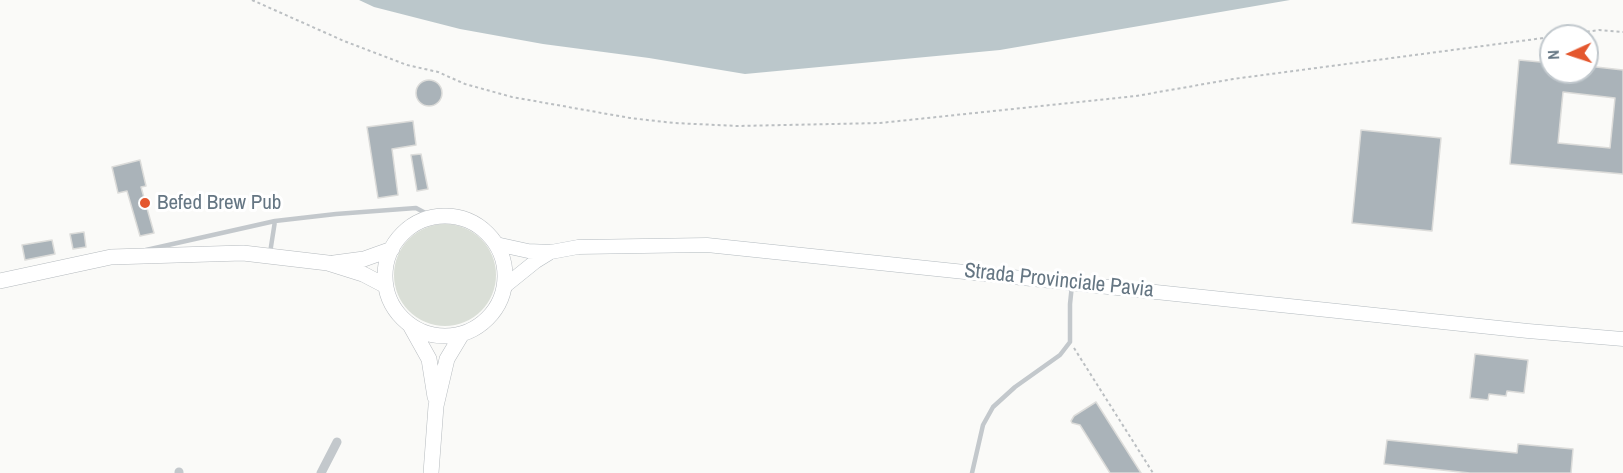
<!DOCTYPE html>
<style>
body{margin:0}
#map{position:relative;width:1623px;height:473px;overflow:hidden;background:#fafaf8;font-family:"Archivo Narrow",sans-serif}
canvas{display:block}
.north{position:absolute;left:1539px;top:24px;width:60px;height:60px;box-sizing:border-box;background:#fff;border:2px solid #c1c8cd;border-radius:50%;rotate:267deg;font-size:16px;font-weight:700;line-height:24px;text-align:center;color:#657683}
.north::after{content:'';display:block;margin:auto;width:21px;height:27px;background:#e4572e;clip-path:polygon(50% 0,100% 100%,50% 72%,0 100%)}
</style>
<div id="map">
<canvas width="1623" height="473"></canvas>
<div class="north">N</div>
</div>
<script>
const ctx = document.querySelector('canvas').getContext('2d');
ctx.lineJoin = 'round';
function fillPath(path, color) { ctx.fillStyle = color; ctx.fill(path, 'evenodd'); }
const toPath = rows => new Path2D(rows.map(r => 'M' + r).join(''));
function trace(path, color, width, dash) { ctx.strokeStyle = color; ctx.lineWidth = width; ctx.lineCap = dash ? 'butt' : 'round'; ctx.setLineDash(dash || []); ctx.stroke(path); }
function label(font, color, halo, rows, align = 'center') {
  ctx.font = font + ' "Archivo Narrow",sans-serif'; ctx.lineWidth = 6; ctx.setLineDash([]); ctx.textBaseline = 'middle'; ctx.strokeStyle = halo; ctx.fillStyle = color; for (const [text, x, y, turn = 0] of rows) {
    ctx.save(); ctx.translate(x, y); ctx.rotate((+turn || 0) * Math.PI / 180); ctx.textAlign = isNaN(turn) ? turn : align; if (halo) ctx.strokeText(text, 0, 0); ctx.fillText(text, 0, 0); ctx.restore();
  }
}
fillPath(toPath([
 '394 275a51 51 0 1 1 102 0a51 51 0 1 1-102 0Z'
]), '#dadfd7');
fillPath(toPath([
 [359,0,1290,0,1000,50,745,74,649,58,543,44,460,29,374,7]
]), '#bbc7cb');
const building = toPath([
 [1519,60,1551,63,1551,72,1587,72,1587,66,1623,70,1623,174,1510,164,1519,60],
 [1563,92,1615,98,1610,148,1558,143,1563,92],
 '416 93a13 13 0 1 1 26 0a13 13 0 1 1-26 0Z',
 [413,121,416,145,392,149,398,195,378,198,367,127,413,121],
 [1361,130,1441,138,1432,231,1352,223,1361,130],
 [421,154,428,189,417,191,411,155,421,154],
 [140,160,146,186,141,187,154,233,140,236,127,191,118,193,112,167,140,160],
 [84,232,86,247,73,249,70,234,84,232],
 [52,240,55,254,25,260,22,245,52,240],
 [1475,354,1528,360,1524,393,1507,391,1506,396,1489,394,1488,400,1470,398,1475,354],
 [1096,402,1141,473,1110,473,1080,425,1072,423,1071,421,1074,416,1096,402],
 [1387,440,1517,453,1518,444,1573,449,1571,473,1470,473,1384,464,1387,440]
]);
fillPath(building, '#aab3b9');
trace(building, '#dcdcda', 1.5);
const secondary = toPath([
 [496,244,528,251,551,252,578,247,707,245,1528,331,1623,339],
 [505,286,536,261,549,253]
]);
const primary = toPath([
 '385 276a60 60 0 1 1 120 0a60 60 0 1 1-120 0Z',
 [334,263,364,259,392,249],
 [0,281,111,257,243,253,328,263,363,274,386,286],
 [410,325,429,359,435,397],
 [431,473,436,406,447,359,462,334]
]);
trace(secondary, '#b3babf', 15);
trace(primary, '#b5babe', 16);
trace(toPath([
 [252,0,344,41,407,65,438,72,465,84,512,97,630,118,674,123,738,126,880,123,1136,96,1233,79,1551,37],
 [1557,36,1599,30,1623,32],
 [1074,348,1153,473]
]), '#bbbfc2', 2, [3, 3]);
trace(toPath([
 [146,250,275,221,336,214,416,208,433,217],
 [270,253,275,221],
 [972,473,983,425,993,407,1015,387,1060,355,1070,342,1070,304,1072,285]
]), '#c3c8cc', 4.5);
trace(toPath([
 [179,472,179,473],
 [321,473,337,442]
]), '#c3c8cc', 9);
trace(secondary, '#fff', 14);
trace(primary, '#fff', 15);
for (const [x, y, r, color] of [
 [145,203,6,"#e4572e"]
]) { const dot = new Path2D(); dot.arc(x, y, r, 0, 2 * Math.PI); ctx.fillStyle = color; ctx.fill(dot); trace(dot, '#fff', 2); }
label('21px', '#657683', '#fff', [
 ["Befed Brew Pub",157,203]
], 'left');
label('21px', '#657683', '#fff', [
 ["Strada Provinciale Pavia",1059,281,6]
]);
</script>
